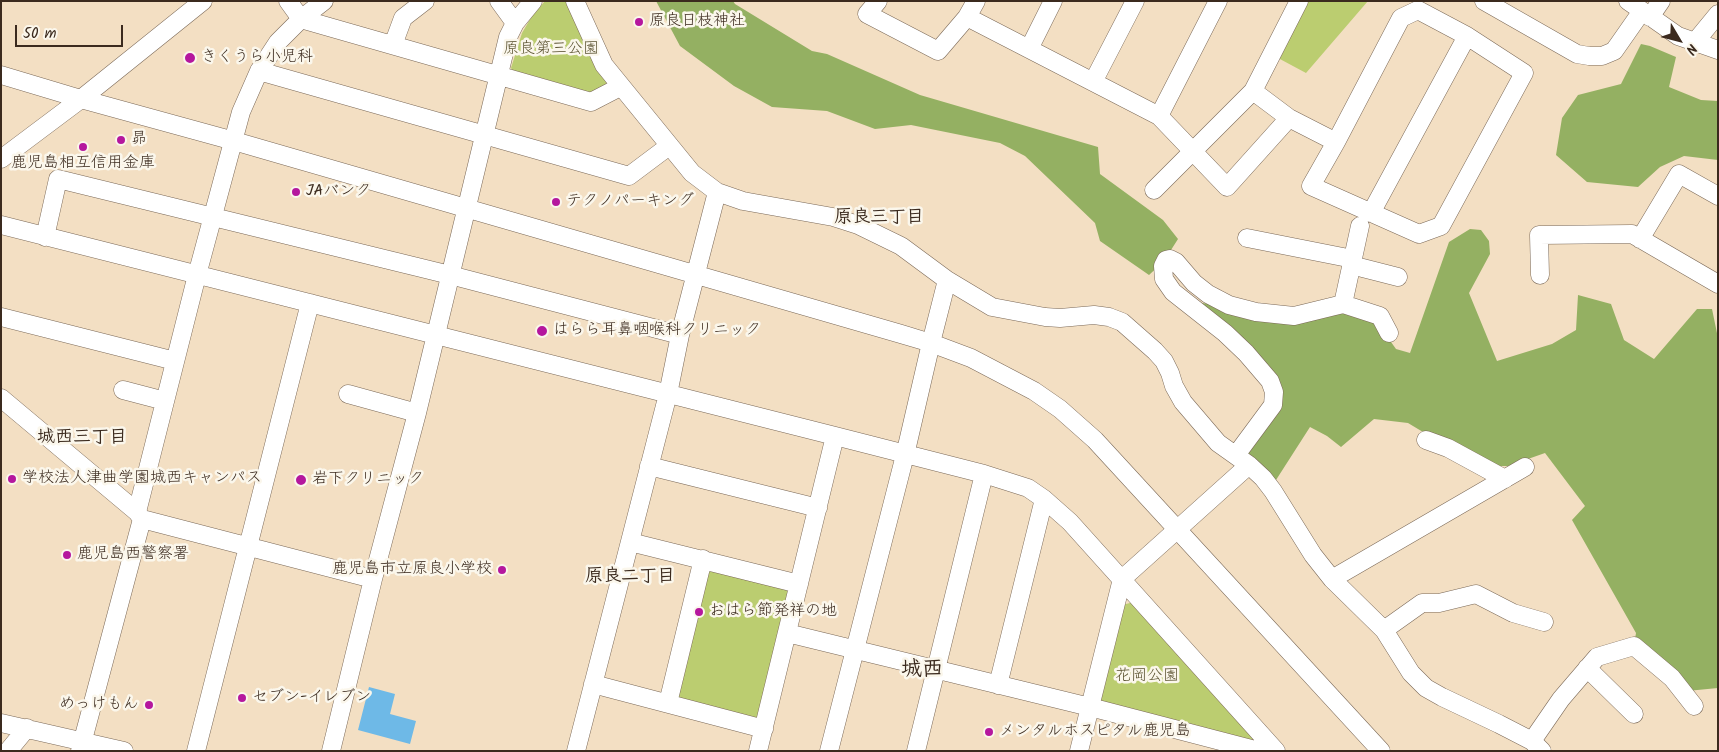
<!DOCTYPE html>
<meta charset="utf-8">
<style>
body{margin:0}
#map{position:relative;width:1719px;height:752px;overflow:hidden;background:#f3dfc3;font-family:Kalam,sans-serif}
canvas{display:block}
.frame{position:absolute;inset:0;border:2px solid #3b2a1e;pointer-events:none}
.north{position:absolute;left:1654px;top:15px;width:50px;height:50px;-webkit-text-stroke:4px #fbf7ec;paint-order:stroke;rotate:127deg;font-size:14px;font-weight:700;line-height:20px;text-align:center;color:#3b2a1e}
.north::after{content:'';display:block;margin:auto;width:18px;height:22px;background:#3b2a1e;clip-path:polygon(50% 0,100% 100%,50% 72%,0 100%)}
.scale{position:absolute;left:15px;top:25px;width:108px;height:22px;box-sizing:border-box;border:2px solid #3b2a1e;border-top:0;padding-left:6px;font-size:15px;line-height:18px;white-space:nowrap;color:#3b2a1e;-webkit-text-stroke:4px #fbf7ec;paint-order:stroke}
</style>
<div id="map">
<canvas width="1719" height="752"></canvas>
<div class="frame"></div>
<div class="north">N</div>
<div class="scale">50 m</div>
</div>
<script>
const ctx = document.querySelector('canvas').getContext('2d');
ctx.lineJoin = 'round';
function fillPath(path, color) { ctx.fillStyle = color; ctx.fill(path, 'evenodd'); }
const toPath = rows => new Path2D(rows.map(r => 'M' + r).join(''));
function trace(path, color, width, dash) { ctx.strokeStyle = color; ctx.lineWidth = width; ctx.lineCap = dash ? 'butt' : 'round'; ctx.setLineDash(dash || []); ctx.stroke(path); }
function label(font, color, halo, rows, align = 'center') {
  ctx.font = font + ' Kalam,"Klee One",sans-serif'; ctx.lineWidth = 5; ctx.setLineDash([]); ctx.textBaseline = 'middle'; ctx.strokeStyle = halo; ctx.fillStyle = color; for (const [text, x, y, turn = 0] of rows) {
    ctx.save(); ctx.translate(x, y); ctx.rotate((+turn || 0) * Math.PI / 180); ctx.textAlign = isNaN(turn) ? turn : align; if (halo) ctx.strokeText(text, 0, 0); ctx.fillText(text, 0, 0); ctx.restore();
  }
}
fillPath(toPath([
 [545,1,568,1,596,66,606,82,606,87,597,95,515,75,511,68,522,33,532,16],
 [1307,1,1368,1,1306,73,1278,58],
 [711,567,792,591,761,715,756,719,680,701,674,694,704,573],
 [1134,602,1255,737,1252,745,1098,702,1122,605]
]), '#bbcd70');
fillPath(toPath([
 [656,1,733,1,735,4,812,51,827,54,920,95,1098,147,1100,174,1163,220,1178,239,1164,261,1149,275,1100,241,1095,223,1025,156,1000,143,911,125,875,129,827,111,772,107,734,86,680,46],
 [1641,44,1650,46,1676,57,1669,87,1701,100,1718,101,1718,160,1684,156,1660,167,1638,187,1587,182,1556,155,1562,118,1578,95,1621,84],
 [1470,229,1481,230,1489,241,1490,254,1469,293,1497,361,1552,344,1576,330,1578,295,1611,304,1624,340,1654,359,1697,309,1712,309,1718,338,1718,688,1687,691,1635,639,1636,633,1572,520,1585,506,1545,453,1508,466,1496,466,1475,454,1423,432,1408,423,1374,419,1341,447,1327,436,1310,427,1276,480,1242,454,1275,406,1282,388,1254,350,1194,302,1218,305,1265,318,1344,307,1376,321,1396,349,1410,353,1449,242]
]), '#94b062');
fillPath(toPath([
 [369,687,395,694,390,714,416,721,410,744,358,730]
]), '#6eb9e7');
const minor = toPath([
 [288,1,301,19,591,102,620,87],
 [499,1,515,23],
 [575,1,604,65,692,173,717,192,743,201,833,217,858,225,901,246,947,280,992,307,1045,317,1060,318,1094,315,1109,317,1122,322,1155,351,1164,361,1170,373,1174,386,1183,402,1218,443,1249,465,1263,478,1273,491,1313,555,1332,579,1384,630,1411,673,1426,688,1442,697,1499,724,1532,741,1542,751],
 [878,1,867,14,938,51,967,17,976,1],
 [1484,1,1577,54,1589,56,1602,56,1614,51,1642,11],
 [1628,1,1678,36,1718,50],
 [967,17,1159,116,1227,187,1289,118],
 [1650,17,1661,1],
 [1695,42,1718,14],
 [393,45,403,18,425,1],
 [1029,49,1053,1],
 [259,71,629,176,669,146],
 [1,75,81,99,234,141,901,334,931,343,971,358,1034,391,1060,409,1095,440,1381,751],
 [1093,82,1135,1],
 [1253,91,1289,118,1336,142,1401,18,1418,10,1467,36,1524,73,1441,226,1419,234,1311,186,1336,142],
 [1159,116,1218,1],
 [1,159,81,99,203,1],
 [1154,190,1253,91,1299,1],
 [1371,213,1467,36],
 [1,225,835,436,984,474,1028,488,1044,499,1070,522,1276,751],
 [45,237,58,179,450,275,680,335],
 [1247,238,1353,259],
 [1640,239,1679,174,1718,196],
 [1351,265,1398,277],
 [1540,275,1539,235,1632,234,1718,284],
 [1343,304,1360,226],
 [1,317,175,361],
 [123,390,165,401],
 [348,394,417,413],
 [1,398,137,512,142,519,373,579],
 [1426,440,1448,448,1505,479],
 [1236,455,1273,405,1274,392,1270,381,1246,353,1225,333,1173,292,1164,279,1163,266,1166,260,1170,259,1176,262,1194,283,1208,294,1229,305,1256,312,1294,316,1343,304,1380,316,1389,333],
 [649,466,818,508],
 [137,512,197,275,241,112,259,71,278,42,301,19,324,1],
 [630,542,799,584],
 [1332,579,1525,467],
 [1384,630,1422,603,1439,603,1476,594,1513,613,1544,622],
 [787,633,1090,707,1255,750,1273,748],
 [1587,668,1634,714],
 [593,684,764,729],
 [998,685,1044,499],
 [668,703,703,559],
 [1,723,124,751],
 [1532,741,1561,699,1597,657,1634,646,1672,678,1694,706],
 [8,751,27,728],
 [80,751,142,519],
 [196,751,310,303],
 [331,751,373,579,417,413,508,37,515,23,533,1],
 [576,751,668,394,680,335,717,192],
 [758,751,835,436],
 [829,751,905,455,931,343,947,280],
 [916,751,984,474],
 [1079,751,1122,579,1249,465]
]);
trace(minor, '#7b6958', 19);
trace(minor, '#fff', 18);
for (const [x, y, r, color] of [
 [639,22,5,"#b5179e"],
 [190,58,6,"#b5179e"],
 [121,140,5,"#b5179e"],
 [83,147,5,"#b5179e"],
 [296,192,5,"#b5179e"],
 [556,202,5,"#b5179e"],
 [542,331,6,"#b5179e"],
 [12,479,5,"#b5179e"],
 [301,480,6,"#b5179e"],
 [67,555,5,"#b5179e"],
 [502,570,5,"#b5179e"],
 [699,612,5,"#b5179e"],
 [242,698,5,"#b5179e"],
 [149,705,5,"#b5179e"],
 [989,732,5,"#b5179e"]
]) { const dot = new Path2D(); dot.arc(x, y, r, 0, 2 * Math.PI); ctx.fillStyle = color; ctx.fill(dot); trace(dot, '#fbf7ec', 2); }
label('16px', '#3b2a1e', '#fbf7ec', [
 ["原良日枝神社",649,22],
 ["きくうら小児科",201,58],
 ["昴",131,140],
 ["鹿児島相互信用金庫",83,164,"center"],
 ["JAバンク",306,192],
 ["テクノパーキング",566,202],
 ["はらら耳鼻咽喉科クリニック",553,331],
 ["学校法人津曲学園城西キャンパス",22,479],
 ["岩下クリニック",312,480],
 ["鹿児島西警察署",77,555],
 ["鹿児島市立原良小学校",492,570,"right"],
 ["おはら節発祥の地",709,612],
 ["セブン-イレブン",252,698],
 ["めっけもん",139,705,"right"],
 ["メンタルホスピタル鹿児島",999,732]
], 'left');
label('16px', '#5b5332', '#fbf7ec', [
 ["原良第三公園",551,50],
 ["花岡公園",1147,677]
]);
label('bold 18px', '#3b2a1e', '#fbf7ec', [
 ["原良三丁目",879,219],
 ["城西三丁目",82,439],
 ["原良二丁目",630,578]
]);
label('bold 21px', '#3b2a1e', '#fbf7ec', [
 ["城西",922,671]
]);
</script>
